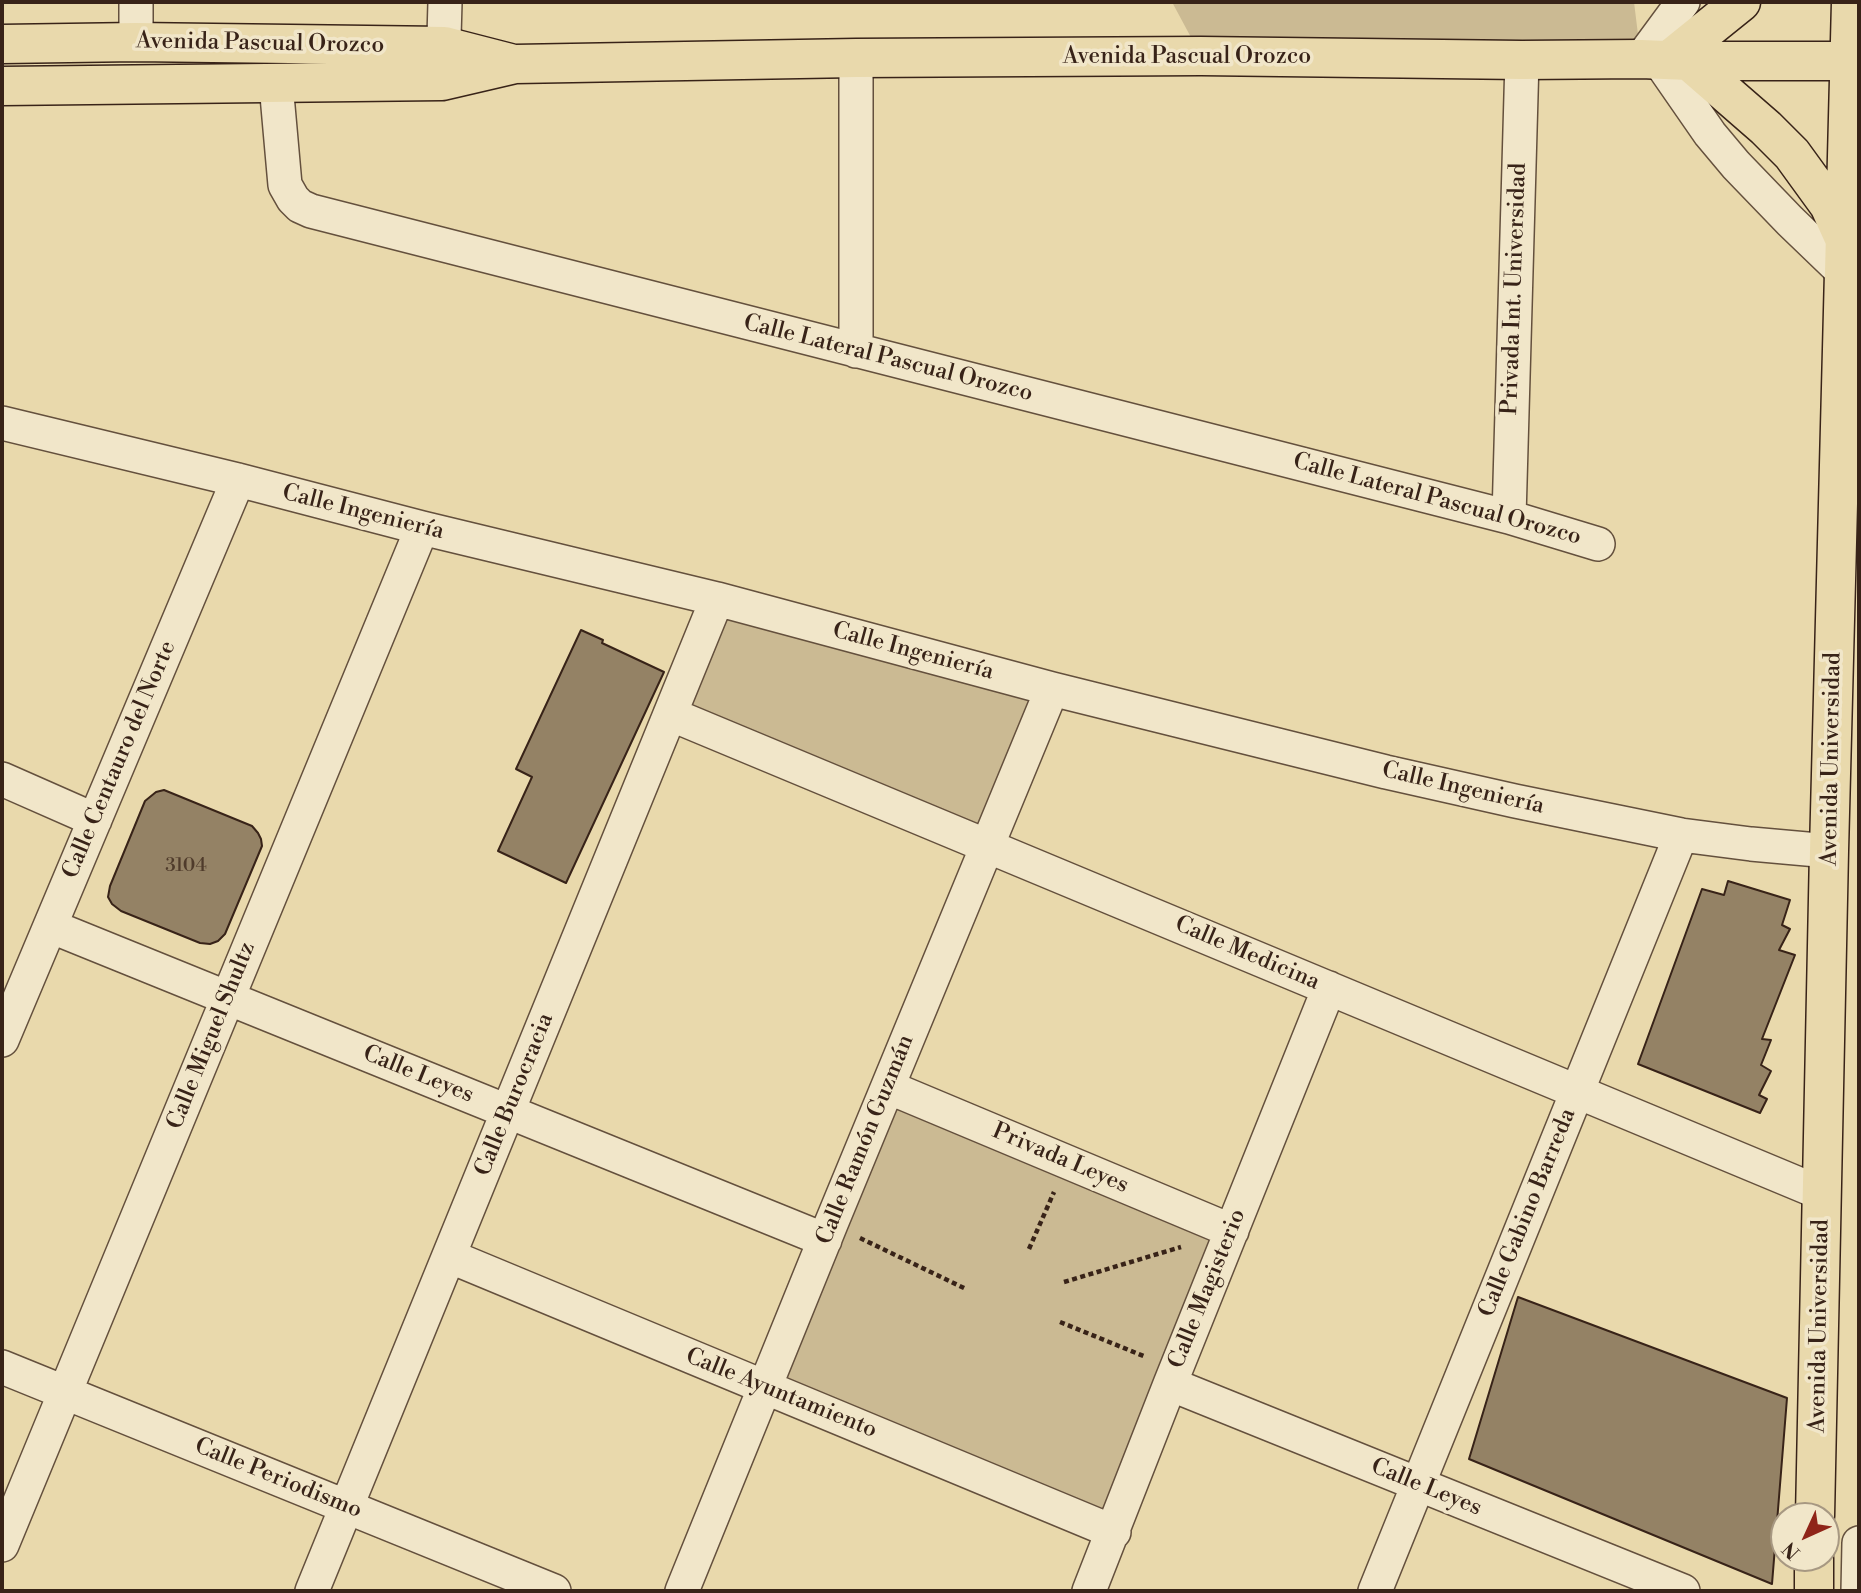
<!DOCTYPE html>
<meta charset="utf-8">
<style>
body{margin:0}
#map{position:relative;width:1861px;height:1593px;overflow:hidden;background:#e9d9ac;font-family:"Libre Bodoni",serif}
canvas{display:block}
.frame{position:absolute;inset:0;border:4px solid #382318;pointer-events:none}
.north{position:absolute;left:1770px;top:1502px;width:70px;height:70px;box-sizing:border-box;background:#f1e6c9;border:2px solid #a79882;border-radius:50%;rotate:225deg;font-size:19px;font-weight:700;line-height:28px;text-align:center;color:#382318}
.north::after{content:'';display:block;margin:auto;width:24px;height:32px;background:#8f2418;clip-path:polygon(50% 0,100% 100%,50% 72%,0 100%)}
</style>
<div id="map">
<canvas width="1861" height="1593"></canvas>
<div class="frame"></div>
<div class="north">N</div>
</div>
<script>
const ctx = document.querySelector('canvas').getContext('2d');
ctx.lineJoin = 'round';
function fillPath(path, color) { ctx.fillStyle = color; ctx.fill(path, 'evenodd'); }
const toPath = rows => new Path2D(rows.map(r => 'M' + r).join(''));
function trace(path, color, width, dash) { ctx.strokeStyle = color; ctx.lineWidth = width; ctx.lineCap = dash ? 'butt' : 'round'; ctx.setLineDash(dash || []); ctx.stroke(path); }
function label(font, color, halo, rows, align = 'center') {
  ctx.font = font + ' "Libre Bodoni",serif'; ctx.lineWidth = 7; ctx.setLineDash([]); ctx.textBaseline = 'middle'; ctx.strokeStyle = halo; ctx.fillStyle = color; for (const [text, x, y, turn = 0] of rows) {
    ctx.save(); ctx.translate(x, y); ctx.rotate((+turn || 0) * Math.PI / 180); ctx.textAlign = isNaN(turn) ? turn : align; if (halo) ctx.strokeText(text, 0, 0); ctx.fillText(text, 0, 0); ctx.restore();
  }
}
fillPath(toPath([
 [1172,2,1634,2,1641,59,1201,56],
 [717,599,1052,689,987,846,670,714],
 [888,1087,1232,1231,1114,1532,764,1387]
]), '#cbba93');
const building = toPath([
 [581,630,603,640,602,643,664,672,566,883,498,851,532,777,516,769,581,630],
 [164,790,252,826,258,833,261,839,262,846,225,934,218,941,210,944,200,943,121,911,112,904,108,897,110,886,145,801,156,792,164,790],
 [1728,881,1790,900,1782,925,1790,929,1779,950,1795,955,1762,1039,1771,1040,1761,1065,1771,1071,1759,1095,1767,1099,1760,1113,1638,1064,1702,889,1724,895,1728,881],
 [1518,1297,1787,1398,1772,1584,1469,1459,1518,1297]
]);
fillPath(building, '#948265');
trace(building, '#382318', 2);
const minor = toPath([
 [136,2,136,42],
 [1641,59,1683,2],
 [1658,59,1710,134,1736,165,1790,221,1843,272],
 [443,72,445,2],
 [276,84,285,185,293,199,300,206,311,211,1509,517,1598,544],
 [856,351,856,58],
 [2,423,238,480,422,528,717,599,1052,689,1386,772,1515,801,1681,835,1751,844,1829,851],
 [1509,517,1522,60],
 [670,714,1823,1194],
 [2,779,95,820],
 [50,926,825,1240],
 [2,1040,238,480],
 [888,1087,1232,1231],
 [449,1256,1114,1532],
 [2,1367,554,1591],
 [1170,1384,1683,1591],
 [2,1545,422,528],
 [312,1591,717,599],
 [682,1591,831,1224,1052,689],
 [1089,1591,1170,1384,1329,988],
 [1375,1591,1681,835],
 [1858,1591,1859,1543]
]);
const major = toPath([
 [2,44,136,42,444,46,510,63],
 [1669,60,1741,2],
 [1689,61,1766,128,1792,154,1829,205,1843,236],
 [2,86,442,81,515,64,856,58,1201,56,1522,60,1641,59,1689,61,1859,61],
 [1815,1516,1829,851,1851,2],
 [1814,1591,1814,1558]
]);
trace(minor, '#64503d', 36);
trace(major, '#382318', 41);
trace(toPath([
 [860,1238,966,1289],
 [1029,1249,1054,1192],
 [1064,1282,1181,1247],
 [1060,1322,1146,1357]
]), '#382318', 4.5, [5, 3.5]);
trace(minor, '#f1e6c9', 33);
trace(major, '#e9d9ac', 38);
label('19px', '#4f3b2b', null, [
 ["3104",186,866]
]);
label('23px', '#382318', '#f1e6c9', [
 ["Avenida Pascual Orozco",260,44,1],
 ["Avenida Pascual Orozco",1187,57],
 ["Privada Int. Universidad",1515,289,-88],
 ["Calle Lateral Pascual Orozco",888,359,14],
 ["Calle Lateral Pascual Orozco",1437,500,15],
 ["Calle Ingeniería",363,513,14],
 ["Calle Ingeniería",913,652,15],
 ["Avenida Universidad",1832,759,-89],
 ["Calle Centauro del Norte",120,760,-67],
 ["Calle Ingeniería",1463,789,13],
 ["Calle Medicina",1247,954,23],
 ["Calle Miguel Shultz",212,1036,-68],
 ["Calle Leyes",418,1075,22],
 ["Calle Burocracia",515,1095,-68],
 ["Calle Ramón Guzmán",866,1140,-68],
 ["Privada Leyes",1060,1159,23],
 ["Calle Gabino Barreda",1528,1213,-68],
 ["Calle Magisterio",1208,1289,-68],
 ["Avenida Universidad",1820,1326,-89],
 ["Calle Ayuntamiento",781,1394,22],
 ["Calle Periodismo",278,1479,22],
 ["Calle Leyes",1426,1488,22]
]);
</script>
